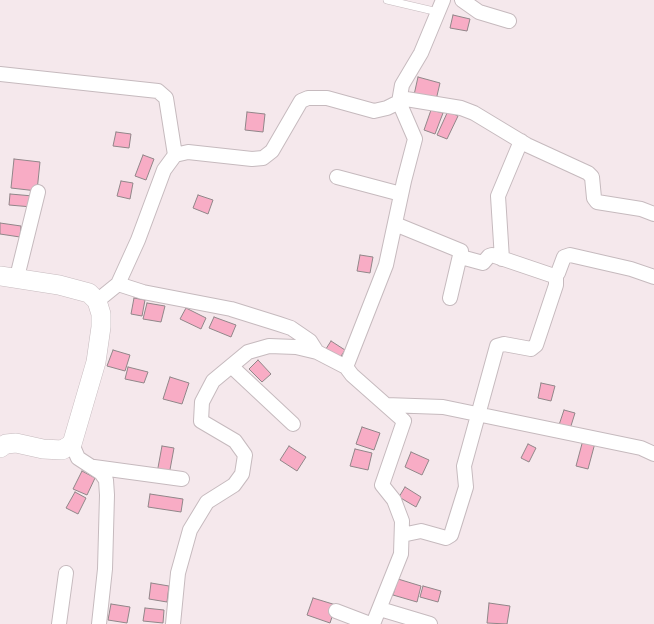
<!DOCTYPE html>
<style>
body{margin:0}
canvas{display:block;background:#f5e8ec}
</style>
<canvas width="654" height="624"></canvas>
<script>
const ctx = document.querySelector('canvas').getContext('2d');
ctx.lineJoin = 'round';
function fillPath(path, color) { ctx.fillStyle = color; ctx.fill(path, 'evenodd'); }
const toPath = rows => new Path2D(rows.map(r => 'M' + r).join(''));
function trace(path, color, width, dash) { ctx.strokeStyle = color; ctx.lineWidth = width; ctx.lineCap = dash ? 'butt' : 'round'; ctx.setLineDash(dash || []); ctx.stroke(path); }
const building = toPath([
 [453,15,470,19,467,31,450,28,453,15],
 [418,77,440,83,436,100,414,95,418,77],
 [431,110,443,113,435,134,424,130,431,110],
 [448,111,458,116,447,139,437,135,448,111],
 [247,112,265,114,263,132,245,130,247,112],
 [116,132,131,134,129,148,113,146,116,132],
 [143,155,154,159,146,180,135,176,143,155],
 [14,159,40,162,37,191,11,188,14,159],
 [121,181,133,183,130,199,117,196,121,181],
 [10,194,33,196,32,207,9,205,10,194],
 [198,195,213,200,208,214,193,208,198,195],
 [0,223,21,226,20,237,0,234,0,223],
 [360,255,373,257,370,273,357,271,360,255],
 [134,298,145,300,142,316,131,314,134,298],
 [147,303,165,306,161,322,143,319,147,303],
 [186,308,206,318,201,329,180,319,186,308],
 [214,317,236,325,231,337,209,328,214,317],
 [331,341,345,350,338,361,324,352,331,341],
 [113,350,130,355,125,371,107,366,113,350],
 [258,360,271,374,262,382,249,369,258,360],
 [128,367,148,372,144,383,125,379,128,367],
 [170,377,189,383,182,404,163,399,170,377],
 [541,383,555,386,551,401,538,398,541,383],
 [564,410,575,413,570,429,559,425,564,410],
 [362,427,380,433,374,450,356,444,362,427],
 [583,440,595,443,588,469,576,466,583,440],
 [528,444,536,448,529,462,521,458,528,444],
 [162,446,174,448,169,475,157,473,162,446],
 [289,446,306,457,297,471,280,460,289,446],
 [355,449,372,453,368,470,350,466,355,449],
 [411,452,429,460,422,475,405,467,411,452],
 [82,471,95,478,87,495,73,489,82,471],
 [405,487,421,497,416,507,399,497,405,487],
 [75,492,86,498,78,514,66,508,75,492],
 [150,494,183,499,181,512,148,507,150,494],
 [398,579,421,586,417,602,393,595,398,579],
 [151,583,169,586,167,602,149,599,151,583],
 [423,586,441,591,438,602,420,597,423,586],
 [313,598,336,605,330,623,307,615,313,598],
 [489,603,510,606,507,624,487,623,489,603],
 [111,604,130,607,127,623,108,620,111,604],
 [145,608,164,610,163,623,143,621,145,608]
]);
fillPath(building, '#f8acc5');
trace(building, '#918689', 1);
const lane = toPath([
 [387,0,438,12]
]);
const street = toPath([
 [462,0,479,12,509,21],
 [0,74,158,91,166,98,175,155],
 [400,98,461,108,474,113,527,145,588,173,592,177,594,198,597,202,641,209,654,214],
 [337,177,401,194],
 [395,224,461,251,450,298],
 [461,257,483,263,489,256,492,255,554,276,558,273,564,257,570,255,631,269,654,277],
 [502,259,498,196,521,141],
 [17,277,38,192],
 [118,284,143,292,231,309,279,324,291,328,310,341,317,352],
 [97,301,118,284,138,240,164,170,175,155,188,152,252,159,263,158,272,151,301,101,308,98,327,98,374,111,387,108,399,102],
 [231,366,293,424],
 [386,405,443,407,641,448,654,454],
 [72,444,78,458,101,473,106,480,107,495,105,569,99,624],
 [94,467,182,479],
 [402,535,421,531,446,538,451,535,466,487,464,466,497,346,504,344,531,349,536,345,556,285,556,275],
 [380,609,430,624],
 [336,611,370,624],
 [59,624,66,573],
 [173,624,178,573,190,530,207,502,234,485,242,474,245,455,235,441,201,421,202,402,213,381,248,352,269,346,296,347,317,352,346,367],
 [373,624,401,554,402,521,394,500,382,485,404,421,352,375,346,367,386,265,404,181,415,139,399,102,402,85,421,53,443,0]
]);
const secondary = toPath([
 [0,276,59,285,89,293,97,301,101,314,101,327,96,362,72,444,62,450,43,449,16,443,6,444,0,448]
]);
trace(lane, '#c6babe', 8);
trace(street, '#c6babe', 16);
trace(secondary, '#c6babe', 20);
trace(lane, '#fff', 7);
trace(street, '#fff', 14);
trace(secondary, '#fff', 19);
</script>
